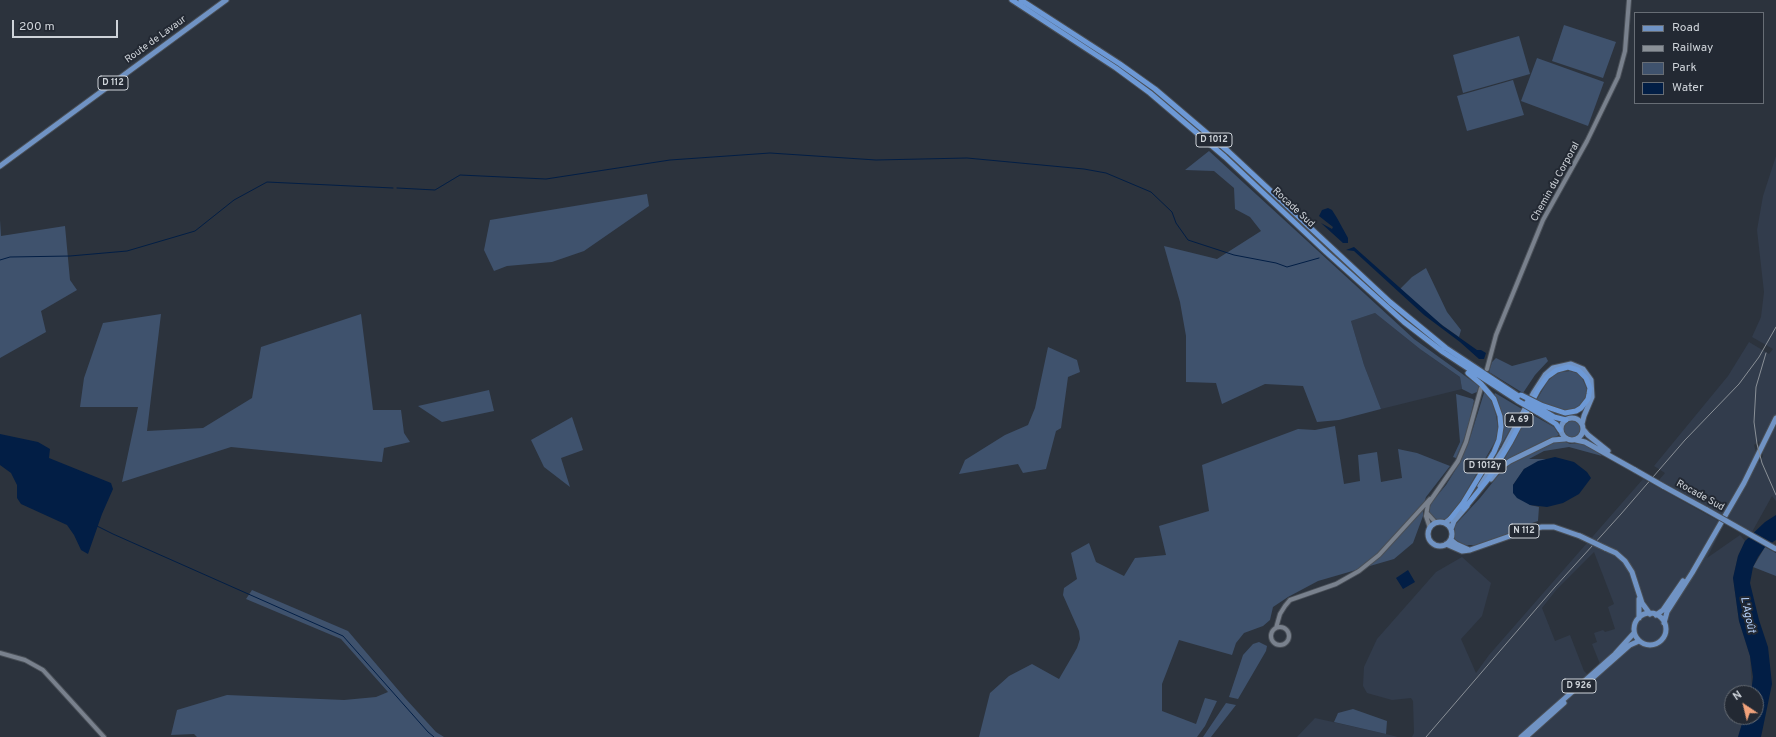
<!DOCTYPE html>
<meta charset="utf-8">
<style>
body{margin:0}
#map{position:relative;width:1776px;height:737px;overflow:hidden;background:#2c333d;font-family:Overpass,sans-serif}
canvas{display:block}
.legend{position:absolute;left:1634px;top:12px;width:130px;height:92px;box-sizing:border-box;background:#232933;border:1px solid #676d75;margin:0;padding:5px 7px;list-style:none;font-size:12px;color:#ced3d9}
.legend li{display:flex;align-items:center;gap:8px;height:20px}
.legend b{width:20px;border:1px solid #676d75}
.north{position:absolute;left:1724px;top:685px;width:40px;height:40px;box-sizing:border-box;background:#232933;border:1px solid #676d75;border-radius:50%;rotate:325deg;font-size:11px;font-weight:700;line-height:16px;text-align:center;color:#ced3d9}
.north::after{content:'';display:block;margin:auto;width:14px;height:18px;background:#f1a27b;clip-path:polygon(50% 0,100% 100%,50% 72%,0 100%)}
.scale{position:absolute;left:12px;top:20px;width:106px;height:18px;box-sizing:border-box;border:2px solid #ced3d9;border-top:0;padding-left:5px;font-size:12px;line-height:14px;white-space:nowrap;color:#ced3d9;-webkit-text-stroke:3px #232933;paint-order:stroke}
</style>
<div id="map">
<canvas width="1776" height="737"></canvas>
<ul class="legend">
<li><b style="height:5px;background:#7093c4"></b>Road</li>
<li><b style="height:5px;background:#8a9097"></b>Railway</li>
<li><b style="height:11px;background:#3f526d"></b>Park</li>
<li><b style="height:11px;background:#021e45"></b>Water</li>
</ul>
<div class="north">N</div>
<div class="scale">200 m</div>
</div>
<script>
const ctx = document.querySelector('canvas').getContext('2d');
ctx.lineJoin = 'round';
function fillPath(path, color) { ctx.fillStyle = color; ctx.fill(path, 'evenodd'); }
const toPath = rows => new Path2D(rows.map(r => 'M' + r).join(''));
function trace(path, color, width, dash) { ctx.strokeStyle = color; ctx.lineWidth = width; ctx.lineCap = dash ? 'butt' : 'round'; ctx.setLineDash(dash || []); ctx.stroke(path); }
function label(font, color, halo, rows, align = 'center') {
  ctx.font = font + ' Overpass,sans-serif'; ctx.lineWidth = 4; ctx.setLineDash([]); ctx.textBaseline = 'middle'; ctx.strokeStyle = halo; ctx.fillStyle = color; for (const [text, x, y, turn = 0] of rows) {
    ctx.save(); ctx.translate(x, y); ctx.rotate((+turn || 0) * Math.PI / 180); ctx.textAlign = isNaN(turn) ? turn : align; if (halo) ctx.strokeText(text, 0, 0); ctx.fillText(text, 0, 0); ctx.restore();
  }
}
fillPath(toPath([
 [1776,156,1776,501,1772,496,1752,532,1664,483,1659,480,1665,473,1654,466,1728,376,1749,342,1769,354,1773,349,1752,337,1761,317,1764,292,1757,230,1763,196],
 [1759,441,1763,456,1759,463,1754,445],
 [1375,313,1420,349,1460,377,1462,389,1381,409,1364,365,1351,321],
 [1643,479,1724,524,1707,558,1740,535,1745,541,1738,556,1733,578,1739,621,1750,656,1752,688,1751,693,1732,693,1732,717,1744,717,1738,737,1412,737,1414,733,1413,701,1411,698,1392,700,1367,693,1363,686,1364,667,1377,639,1436,572,1462,557,1491,583,1482,616,1461,639,1476,673,1489,655],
 [1594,552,1614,604,1608,607,1615,629,1605,632,1603,630,1594,633,1597,642,1592,644,1600,664,1588,675,1584,671,1570,635,1555,641,1542,608,1557,589],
 [1315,718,1386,734,1398,737,1297,737]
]), '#323c4c');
fillPath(toPath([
 [1564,25,1616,42,1603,78,1552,61],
 [1519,36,1530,74,1463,93,1453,55],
 [1537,58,1604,82,1588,126,1521,101],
 [1513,80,1524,115,1467,131,1457,96],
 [1209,151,1414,339,1479,386,1477,392,1472,394,1462,389,1460,377,1420,349,1375,313,1351,321,1364,365,1381,409,1339,420,1317,422,1303,386,1265,384,1222,404,1216,383,1186,382,1186,336,1180,302,1164,246,1217,259,1261,231,1250,217,1235,209,1234,188,1214,171,1185,170],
 [647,194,649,206,584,251,552,262,507,266,494,271,484,250,490,220],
 [0,220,1,236,65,226,70,280,77,290,41,311,46,332,0,358],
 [1426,268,1447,312,1461,330,1459,337,1435,320,1400,289,1412,277],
 [161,314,147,431,203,428,252,398,261,347,361,314,373,410,401,410,404,433,410,442,384,448,382,462,231,447,122,482,138,407,80,407,84,378,103,323],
 [1048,347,1077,360,1080,372,1068,377,1061,428,1056,431,1046,469,1023,473,1018,464,959,474,965,460,1005,435,1028,425,1035,408],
 [1546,357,1548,361,1535,375,1523,393,1489,372,1492,362,1496,358,1512,366],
 [1570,371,1577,373,1582,378,1587,389,1587,394,1582,404,1576,408,1567,411,1561,410,1536,401,1547,382,1553,376,1560,372],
 [489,390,494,411,442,422,418,406],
 [1485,390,1491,398,1496,415,1498,428,1496,440,1458,506,1448,518,1444,520,1437,520,1431,515,1429,511,1431,503,1446,485,1459,464,1469,441],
 [1495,393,1522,409,1488,468,1472,491,1501,440,1498,405,1494,395],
 [1456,394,1473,399,1474,401,1467,432,1456,458,1453,457,1460,442],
 [1529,413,1554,427,1559,435,1505,462,1504,460],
 [572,417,583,450,561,458,570,487,544,467,531,440],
 '1563 429a9 9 0 1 1 18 0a9 9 0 1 1-18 0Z',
 [1335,426,1344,484,1360,481,1358,455,1377,452,1381,482,1402,478,1398,449,1417,453,1450,466,1426,497,1423,506,1423,516,1413,543,1394,559,1318,581,1288,597,1273,607,1270,620,1263,626,1244,633,1236,643,1232,655,1179,640,1162,684,1162,711,1196,724,1205,698,1217,701,1205,726,1197,737,979,737,990,693,1009,676,1032,664,1059,679,1077,648,1080,639,1079,631,1063,595,1064,588,1077,579,1071,553,1089,543,1096,562,1124,576,1135,558,1166,555,1159,526,1209,511,1202,465,1298,429,1315,430],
 [1555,441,1564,441,1570,444,1580,443,1588,445,1602,456,1569,447,1544,451,1529,459,1547,459,1524,469,1513,485,1513,491,1530,505,1539,507,1538,521,1520,527,1517,531,1476,545,1463,545,1456,540,1454,538,1455,525,1480,498,1505,467],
 [1765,547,1776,553,1776,576,1753,567],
 [252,590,348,631,405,698,436,732,444,737,197,737,194,734,171,735,177,710,227,695,344,700,376,697,388,692,341,639,246,599],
 [1259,642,1267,646,1266,651,1238,699,1229,697,1243,655,1253,644],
 [1226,703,1236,705,1211,737,1203,737],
 [1353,709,1387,721,1386,734,1334,722,1338,713]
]), '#3f526d');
fillPath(toPath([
 [1328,208,1332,210,1337,218,1348,238,1348,243,1343,243,1321,223,1332,229,1333,227,1319,216,1322,210],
 [1354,247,1443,326,1477,350,1481,350,1486,353,1484,359,1479,359,1460,342,1424,315,1354,251,1346,250],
 [0,434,38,442,50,449,49,458,111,483,113,489,102,514,88,554,81,550,74,535,67,525,21,504,17,498,17,485,11,473,0,465],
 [1555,457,1574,462,1587,472,1591,478,1579,494,1563,503,1547,507,1530,505,1517,498,1513,493,1513,485,1524,469,1538,461],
 [1776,515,1776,540,1765,547,1758,557,1753,567,1750,583,1759,620,1768,647,1772,684,1761,737,1738,737,1744,717,1756,717,1756,693,1751,693,1753,677,1750,656,1739,621,1733,578,1738,556,1745,541,1765,522],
 [1408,570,1415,582,1403,589,1396,578]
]), '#021e45');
trace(toPath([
 [397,188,435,190,460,175,546,179,670,160,770,153,876,160,967,158,1084,169,1106,173,1151,192,1172,212,1176,223,1188,240,1234,255,1276,263,1287,267,1319,258],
 [0,260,10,257,70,256,127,251,195,231,234,200,267,182,393,188],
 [97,526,113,534,343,636,428,732,434,737]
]), '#021e45', 1);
const tertiary = toPath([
 [1487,369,1496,335,1543,220,1587,141,1618,77,1625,51,1629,0],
 [1427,513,1436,523],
 [1430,528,1426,516,1428,504,1458,461,1466,442,1481,388],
 '1271 636a9 9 0 1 1 18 0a9 9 0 1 1-18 0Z',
 [1276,628,1280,614,1285,606,1290,600,1336,584,1359,571,1379,555,1430,499],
 [0,653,25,660,43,670,104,737]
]);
const primary = toPath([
 [0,166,226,0],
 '1561 429a11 11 0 1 1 22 0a11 11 0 1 1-22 0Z',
 [1583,429,1588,435,1608,451],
 [1576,440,1585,442,1635,470],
 [1491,479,1500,468,1510,461,1553,440,1565,439],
 [1480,486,1504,448,1534,392,1545,375,1553,368,1571,364,1583,369,1591,380,1592,397,1584,416,1582,424],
 [1663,486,1707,510],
 '1428 534a12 12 0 1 1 24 0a12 12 0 1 1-24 0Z',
 [1445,523,1454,516],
 [1451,529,1454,521,1467,506],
 [1451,540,1456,544,1467,549],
 [1446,544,1462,551,1470,550,1530,529,1542,527,1554,527,1580,536],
 [1605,548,1616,553,1625,561,1632,572,1642,603,1650,614],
 [1639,599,1639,618],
 '1634 629a16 16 0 1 1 32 0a16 16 0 1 1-32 0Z',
 [1656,615,1663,610,1683,581],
 [1664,623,1667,612,1692,573,1744,483,1776,418],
 [1587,683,1630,645,1639,641],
 [1521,737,1615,654,1634,633],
 [1526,737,1564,703]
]);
const trunk = toPath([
 [1012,0,1116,68,1150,93,1225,157,1326,252,1404,322,1443,352,1518,401],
 [1021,0,1120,64,1155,89,1229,152,1390,302,1446,348,1520,397],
 [1539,408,1554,417,1566,420],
 [1537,412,1556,424,1560,430],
 [1464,509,1489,478,1510,443,1538,390,1547,377,1557,370,1568,367,1578,370,1586,378,1590,388,1589,394,1588,399,1581,408,1576,411,1565,413,1541,405],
 [1451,518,1463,503,1494,452,1499,440,1501,427,1500,416,1494,399,1481,384,1468,373]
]);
trace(tertiary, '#494f57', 6);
trace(primary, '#494f57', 7);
trace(trunk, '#494f57', 7);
trace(tertiary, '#79818d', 4);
trace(primary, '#7093c4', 5);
trace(trunk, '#6d99d6', 5);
trace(toPath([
 [1766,353,1756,387,1754,422,1757,444,1762,463,1776,495],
 [1426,737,1555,587,1621,514,1685,440,1739,384,1759,357,1776,327]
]), '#8a9097', 1);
const primaryBridge = toPath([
 [1635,470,1663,486],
 [1707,510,1776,549],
 [1580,536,1605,548]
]);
const trunkBridge = toPath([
 [1521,395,1541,405],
 [1518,401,1537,412],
 [1527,402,1539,408]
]);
trace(primaryBridge, '#494f57', 7, []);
trace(trunkBridge, '#494f57', 7, []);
trace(primaryBridge, '#7093c4', 5);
trace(trunkBridge, '#6d99d6', 5);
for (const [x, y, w] of [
 [113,83,30],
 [1214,140,36],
 [1519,420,28],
 [1485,466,42],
 [1524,531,30],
 [1579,686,34]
]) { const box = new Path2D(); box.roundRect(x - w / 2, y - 7, w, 14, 3); ctx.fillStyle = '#232933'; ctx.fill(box); trace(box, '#ced3d9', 1); }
label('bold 9px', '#ced3d9', null, [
 ["D 112",113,83],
 ["D 1012",1214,140],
 ["A 69",1519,420],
 ["D 1012y",1485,466],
 ["N 112",1524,531],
 ["D 926",1579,686]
]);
label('10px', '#ced3d9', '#232933', [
 ["Route de Lavaur",156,40,-36],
 ["Chemin du Corporal",1556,182,-61],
 ["Rocade Sud",1293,208,43],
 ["Rocade Sud",1700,496,29]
]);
label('italic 11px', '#b6d3fd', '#232933', [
 ["L'Agoût",1747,615,78]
]);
</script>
